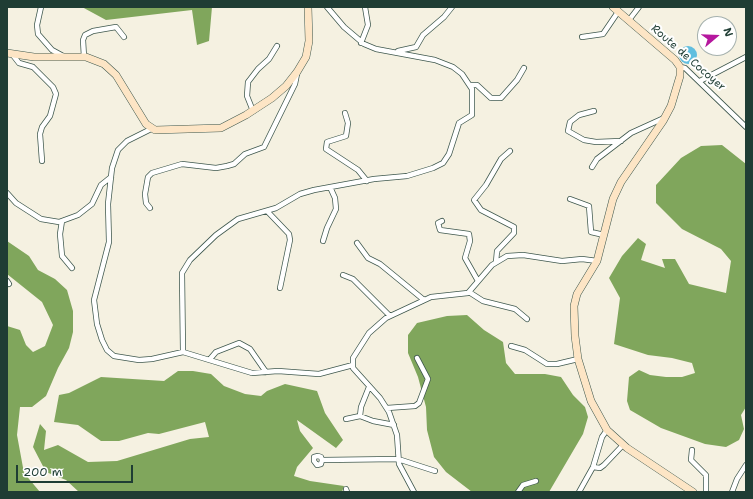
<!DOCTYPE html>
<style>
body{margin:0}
#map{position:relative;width:753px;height:499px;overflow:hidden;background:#f5f1e1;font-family:"Shantell Sans",sans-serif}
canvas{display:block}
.frame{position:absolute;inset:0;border:8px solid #1f3d34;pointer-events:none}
.north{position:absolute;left:697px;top:16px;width:40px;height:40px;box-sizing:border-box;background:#fff;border:1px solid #a5b1ae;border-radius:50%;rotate:71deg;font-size:11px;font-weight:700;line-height:16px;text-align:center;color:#1f3d34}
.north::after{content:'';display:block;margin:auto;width:14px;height:18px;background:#b5179e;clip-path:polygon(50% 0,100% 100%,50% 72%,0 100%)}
.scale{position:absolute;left:16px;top:465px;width:117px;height:18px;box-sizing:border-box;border:2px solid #1f3d34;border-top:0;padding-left:5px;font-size:12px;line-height:14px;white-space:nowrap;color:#1f3d34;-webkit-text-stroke:3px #fff;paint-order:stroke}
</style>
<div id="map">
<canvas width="753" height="499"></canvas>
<div class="frame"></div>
<div class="north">N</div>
<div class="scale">200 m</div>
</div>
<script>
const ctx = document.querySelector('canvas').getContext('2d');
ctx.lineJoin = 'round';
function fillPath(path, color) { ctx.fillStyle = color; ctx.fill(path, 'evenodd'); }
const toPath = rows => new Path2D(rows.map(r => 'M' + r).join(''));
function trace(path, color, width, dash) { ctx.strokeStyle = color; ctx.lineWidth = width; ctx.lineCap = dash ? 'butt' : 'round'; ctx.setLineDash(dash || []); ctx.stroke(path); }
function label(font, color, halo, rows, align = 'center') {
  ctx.font = font + ' "Shantell Sans",sans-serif'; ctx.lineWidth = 4; ctx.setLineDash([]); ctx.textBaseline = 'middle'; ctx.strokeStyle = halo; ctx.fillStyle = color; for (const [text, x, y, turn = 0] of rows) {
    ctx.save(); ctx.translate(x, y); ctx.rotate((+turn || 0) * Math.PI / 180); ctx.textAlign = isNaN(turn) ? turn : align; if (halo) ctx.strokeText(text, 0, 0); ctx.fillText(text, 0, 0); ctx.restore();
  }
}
fillPath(toPath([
 [82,7,212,7,209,41,197,45,192,10,106,20],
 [722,145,746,164,746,407,741,415,744,429,739,440,726,447,705,444,661,428,630,410,627,401,629,377,639,370,650,375,666,377,682,377,695,373,692,363,672,358,648,355,614,344,620,298,609,278,622,256,638,238,646,244,641,260,665,268,662,259,675,259,689,284,726,293,731,261,721,249,682,229,656,203,656,185,681,158,701,146],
 [7,241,29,256,38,270,55,279,67,290,73,311,73,332,69,348,58,368,46,396,32,407,20,407,17,435,24,473,40,492,7,492,7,326,20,330,26,345,33,352,45,346,53,325,42,302,7,274],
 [467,315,484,330,503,342,506,363,515,374,545,374,561,377,573,395,585,407,588,417,583,434,549,492,472,492,446,472,434,457,427,430,426,407,418,377,408,353,408,335,417,323,447,316],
 [178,371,193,371,211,374,224,386,245,394,261,396,267,391,285,384,317,391,325,413,343,440,336,448,297,420,300,431,313,448,297,467,294,476,310,481,344,486,342,492,79,492,66,480,46,472,33,447,40,424,46,431,44,450,58,445,88,462,117,461,190,439,209,437,205,422,159,434,148,433,119,441,101,441,78,425,54,422,59,395,69,393,101,377,164,381]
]), '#80a65c');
fillPath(toPath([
 '679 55a9 9 0 1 1 18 0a9 9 0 1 1-18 0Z'
]), '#61bedf');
const street = toPath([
 [41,7,37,25,38,34,52,50,63,56],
 [629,20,639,7],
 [582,37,603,34,618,12],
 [361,43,368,25,365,7],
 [398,51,416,47,423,35,444,17,452,7],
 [12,54,19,63,33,67,53,87,56,94,50,116,42,127,40,134,42,161],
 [84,57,83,40,85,35,93,31,116,27,124,37],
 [680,67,685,68,746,127],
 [700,81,746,57],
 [470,85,477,85,491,98,501,98,517,80,524,68],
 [253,111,247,96,248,82,258,69,269,59,277,46],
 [594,111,579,115,570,122,568,131,584,140,596,142,621,141],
 [345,113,348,123,346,136,327,142,326,149,358,170,367,181],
 [151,129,127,141,118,150,112,168,108,204,109,242,94,300,97,324,102,340,107,350,114,356,139,360,152,359,183,352,252,373,278,371,319,374,353,365],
 [592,167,597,159,631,133,664,118],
 [7,193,16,203,41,219,59,222,78,215,92,204,101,185,111,177],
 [570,199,589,206,591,232,604,235],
 [150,208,146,203,145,194,148,177,152,173,182,164,216,168,227,166,234,164,245,154,264,147,295,84,297,74],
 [267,211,289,234,290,240,280,288],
 [62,221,60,234,62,256,72,268],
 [442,221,438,223,440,230,469,234,470,241,465,258,478,281],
 [323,241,327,228,336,209,335,198,330,187],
 [357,243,368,258,380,264,424,300],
 [496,262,497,251,514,233,514,227,481,210,474,200,486,185,501,159,510,151],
 [343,275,353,279,390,316],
 [7,281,9,284],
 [469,292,483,301,515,309,527,319],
 [511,346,525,350,547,364,557,364,578,359],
 [183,352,182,273,190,260,216,235,238,219,276,208,300,194,314,190,374,179,407,176,433,168,443,163,449,154,459,123,472,115,472,89,462,74,453,67,435,60,376,49,364,44,344,27,327,7],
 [210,359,216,352,239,343,250,349,266,372],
 [369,387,361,407,360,416,373,421,394,425],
 [387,408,415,406,419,403,428,379,417,358],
 [346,419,360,416],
 [692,450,691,460,706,475,706,492],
 [322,460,321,457,318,456,314,457,314,461,317,465,321,464,322,460,398,459,435,471],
 [593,467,600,468,604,465,623,445],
 [346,489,347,492],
 [414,492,399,464,397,435,389,412,380,398,353,368,353,358,369,333,386,318,431,297,468,293,492,265,507,256,523,255,562,261,582,259,597,261],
 [518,492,523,485,536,481],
 [579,492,593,467,602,437,607,430],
 [732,492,737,479,746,465]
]);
const secondary = toPath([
 [613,7,675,60,680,67,680,76,671,106,663,121,621,182,613,199,597,261,577,294,574,306,575,336,578,359,591,401,607,430,627,448,693,492],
 [7,53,34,57,86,57,104,64,116,75,146,124,155,130,221,128,246,115,272,98,286,86,297,72,306,57,309,41,308,7]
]);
trace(street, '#3f584e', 6);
trace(secondary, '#3f584e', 8);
trace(street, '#fff', 4.5);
trace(secondary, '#fde5c5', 7);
label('11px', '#1f3d34', '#fff', [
 ["Route de Cocoyer",688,58,41]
]);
</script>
